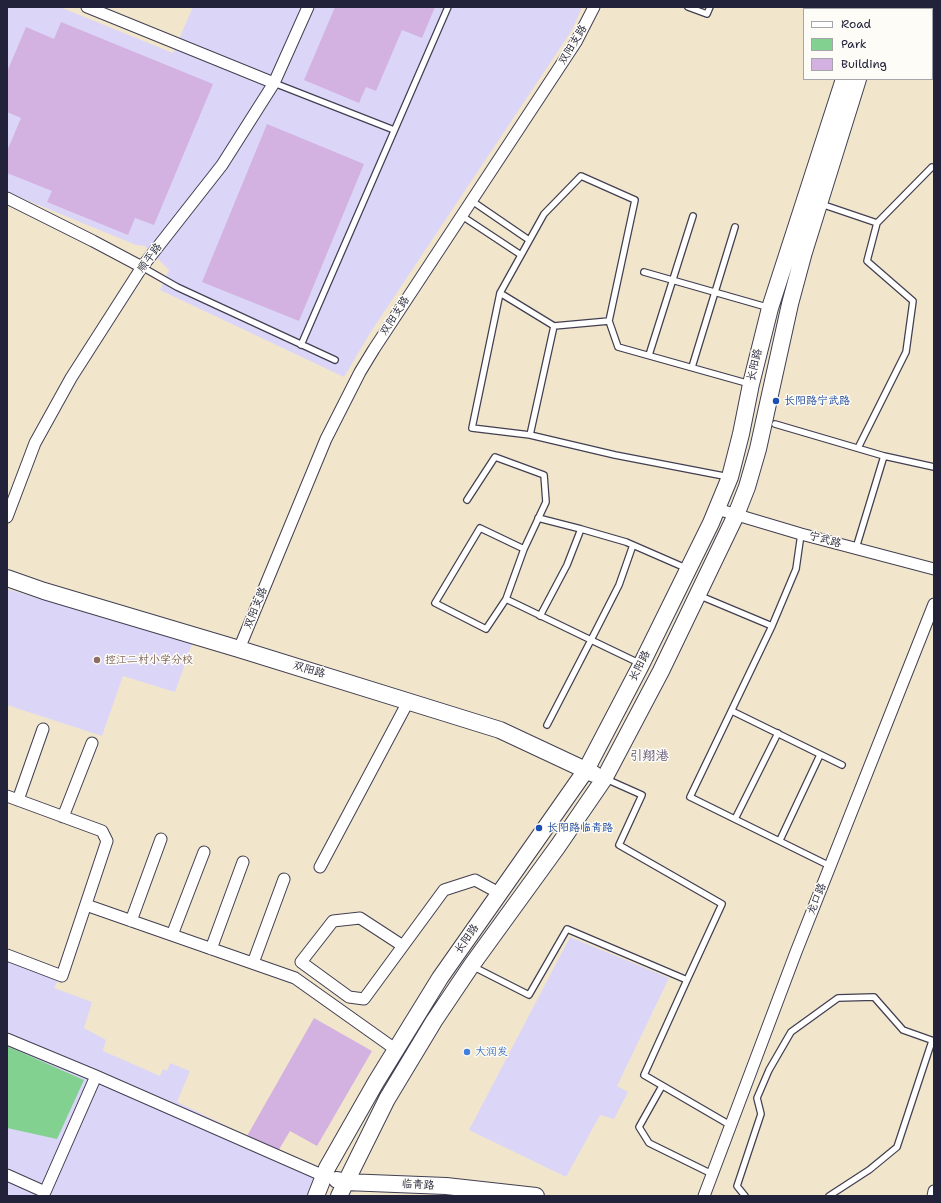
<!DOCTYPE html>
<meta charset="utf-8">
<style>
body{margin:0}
#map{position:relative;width:941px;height:1203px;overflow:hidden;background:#f1e6cc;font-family:"Shantell Sans",sans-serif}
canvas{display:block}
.frame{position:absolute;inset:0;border:8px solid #22223b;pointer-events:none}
.legend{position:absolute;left:803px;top:8px;width:130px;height:72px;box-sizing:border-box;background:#fdfcf7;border:1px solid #a5a5ac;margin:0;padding:5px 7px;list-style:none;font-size:12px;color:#22223b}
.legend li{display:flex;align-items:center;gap:8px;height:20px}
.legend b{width:20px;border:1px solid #a5a5ac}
</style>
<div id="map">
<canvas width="941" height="1203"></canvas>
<div class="frame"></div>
<ul class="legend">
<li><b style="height:5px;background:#fff"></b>Road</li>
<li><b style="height:11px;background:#82d190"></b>Park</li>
<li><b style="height:11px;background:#d3b2e1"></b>Building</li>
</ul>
</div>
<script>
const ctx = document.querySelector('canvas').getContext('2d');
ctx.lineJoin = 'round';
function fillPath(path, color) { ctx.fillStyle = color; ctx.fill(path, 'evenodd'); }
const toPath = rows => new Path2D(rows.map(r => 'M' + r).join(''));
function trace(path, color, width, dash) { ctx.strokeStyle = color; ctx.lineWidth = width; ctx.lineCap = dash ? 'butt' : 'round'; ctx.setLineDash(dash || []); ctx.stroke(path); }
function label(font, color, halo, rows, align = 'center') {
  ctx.font = font + ' "Shantell Sans","LXGW WenKai TC",sans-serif'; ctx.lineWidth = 3; ctx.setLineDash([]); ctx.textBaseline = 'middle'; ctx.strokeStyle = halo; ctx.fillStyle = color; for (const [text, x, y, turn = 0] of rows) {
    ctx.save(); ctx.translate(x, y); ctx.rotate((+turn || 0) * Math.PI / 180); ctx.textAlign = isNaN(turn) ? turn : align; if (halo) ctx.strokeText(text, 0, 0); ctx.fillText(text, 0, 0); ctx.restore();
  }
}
fillPath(toPath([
 [7,7,60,7,173,53,193,7,582,7,572,30,370,333,344,377,160,290,169,270,145,246,136,245,7,192],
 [7,589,192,644,175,692,123,676,102,736,7,705],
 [570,937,669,978,617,1086,628,1092,614,1119,600,1115,566,1177,469,1130],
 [7,954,60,977,54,988,92,1002,84,1028,106,1040,103,1051,160,1076,163,1069,167,1071,170,1063,190,1071,177,1102,318,1170,306,1196,7,1196]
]), '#dbd6f7');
fillPath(toPath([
 [7,1046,84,1080,57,1139,7,1128]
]), '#82d190');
fillPath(toPath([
 [335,7,435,7,422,38,402,30,376,91,366,87,359,103,304,80],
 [61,22,213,84,154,225,135,218,128,235,47,202,52,191,7,173,7,151,21,118,7,112,7,72,26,27,54,39],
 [267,124,364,164,299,321,202,282],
 [314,1018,372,1051,317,1146,290,1131,277,1153,247,1136]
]), '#d3b2e1');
const lane = toPath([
 [688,7,707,14,710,7],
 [274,83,394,130],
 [472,201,529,240],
 [821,204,877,223,932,167,934,168],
 [462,216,521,255],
 [142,267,177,287,335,360],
 [644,272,770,308],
 [500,293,544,214,581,176,635,200,609,321],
 [301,345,448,7],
 [649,355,693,216],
 [692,367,735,227],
 [775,424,884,456,856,548],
 [530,435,472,428,500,293,554,326],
 [858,448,906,352,913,301,867,261,877,223],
 [884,456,934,467],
 [729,477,615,455,530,435,554,326,609,321,618,347,750,384],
 [467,500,495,457,544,475,546,502,524,549],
 [538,518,581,529,626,542,688,569],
 [698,595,772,626,690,797,830,866],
 [506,599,524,549,480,528,435,603,486,629,506,599,591,640,619,585,633,545],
 [540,616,567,565,581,529],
 [772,626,796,569,801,534],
 [732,711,842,765],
 [547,725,591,640,641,664],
 [606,779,642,795,619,845,722,904,687,980],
 [735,819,778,733],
 [780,840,820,755],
 [472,966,529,995,567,929,687,980,644,1075,730,1125],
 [662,1086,639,1127,649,1143,712,1174],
 [745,1196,737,1186,761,1114,757,1098,769,1070,791,1032,838,998,874,997,903,1030,934,1041],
 [829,1196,869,1170,897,1147,932,1041]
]);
const street = toPath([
 [87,7,274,83],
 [7,198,93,241,142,267],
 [717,509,801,534,934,569],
 [7,517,35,443,71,378,142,267,222,165,274,83,308,7],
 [239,649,326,439,360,372,374,349,576,42,594,7],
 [7,796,102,831,107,841,62,976,7,955],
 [18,800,43,729],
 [63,817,92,743],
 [320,867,409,700],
 [86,905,295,978,395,1049],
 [131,921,161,839],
 [172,935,204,852],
 [403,946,360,918,333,921,301,962,349,997,364,999,444,890,475,880,499,893],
 [211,949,243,862],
 [253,963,284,879],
 [7,1039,96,1076,324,1176],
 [7,1175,45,1192,96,1076],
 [704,1196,796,952,934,604],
 [933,1196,934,1191]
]);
const secondary = toPath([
 [866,9,866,7],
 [882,9,883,7],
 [7,578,44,591,239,649,500,730,594,774],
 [337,1180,345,1182,446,1186,536,1196],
 [316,1196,327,1168,376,1082,440,978,586,770,641,665,711,523,730,477,741,434,751,384,770,308,844,79],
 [339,1196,387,1099,434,1021,471,966,558,846,604,779,661,671,736,515,747,487,758,449,790,304,804,252,858,79]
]);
trace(lane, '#413f51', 8);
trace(street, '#413f51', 13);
trace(secondary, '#413f51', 18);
trace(lane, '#fff', 5.5);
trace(street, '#fff', 11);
trace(secondary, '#fff', 16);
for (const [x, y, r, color] of [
 [776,401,4,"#1a4fb4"],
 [97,660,4,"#8d6e63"],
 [539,828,4,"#1a4fb4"],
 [467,1052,4,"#3f7fe0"]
]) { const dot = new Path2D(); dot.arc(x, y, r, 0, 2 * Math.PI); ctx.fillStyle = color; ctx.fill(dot); trace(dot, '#fdfcf7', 1.5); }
label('11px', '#22223b', '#fdfcf7', [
 ["双阳支路",573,45,-59],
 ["顺平路",150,258,-53],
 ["双阳支路",395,316,-57],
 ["长阳路",755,365,-77],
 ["宁武路",825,540,15],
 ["双阳支路",256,608,-68],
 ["长阳路",640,666,-63],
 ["双阳路",309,670,17],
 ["龙口路",817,899,-68],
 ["长阳路",467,939,-55],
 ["临青路",418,1185,3]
]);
label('11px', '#164399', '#fdfcf7', [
 ["长阳路宁武路",784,401],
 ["长阳路临青路",547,828]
], 'left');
label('11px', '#785e54', '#fdfcf7', [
 ["控江二村小学分校",105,660]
], 'left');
label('11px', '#366cbe', '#fdfcf7', [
 ["大润发",475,1052]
], 'left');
label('13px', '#605475', '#fdfcf7', [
 ["引翔港",649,757]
]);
</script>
